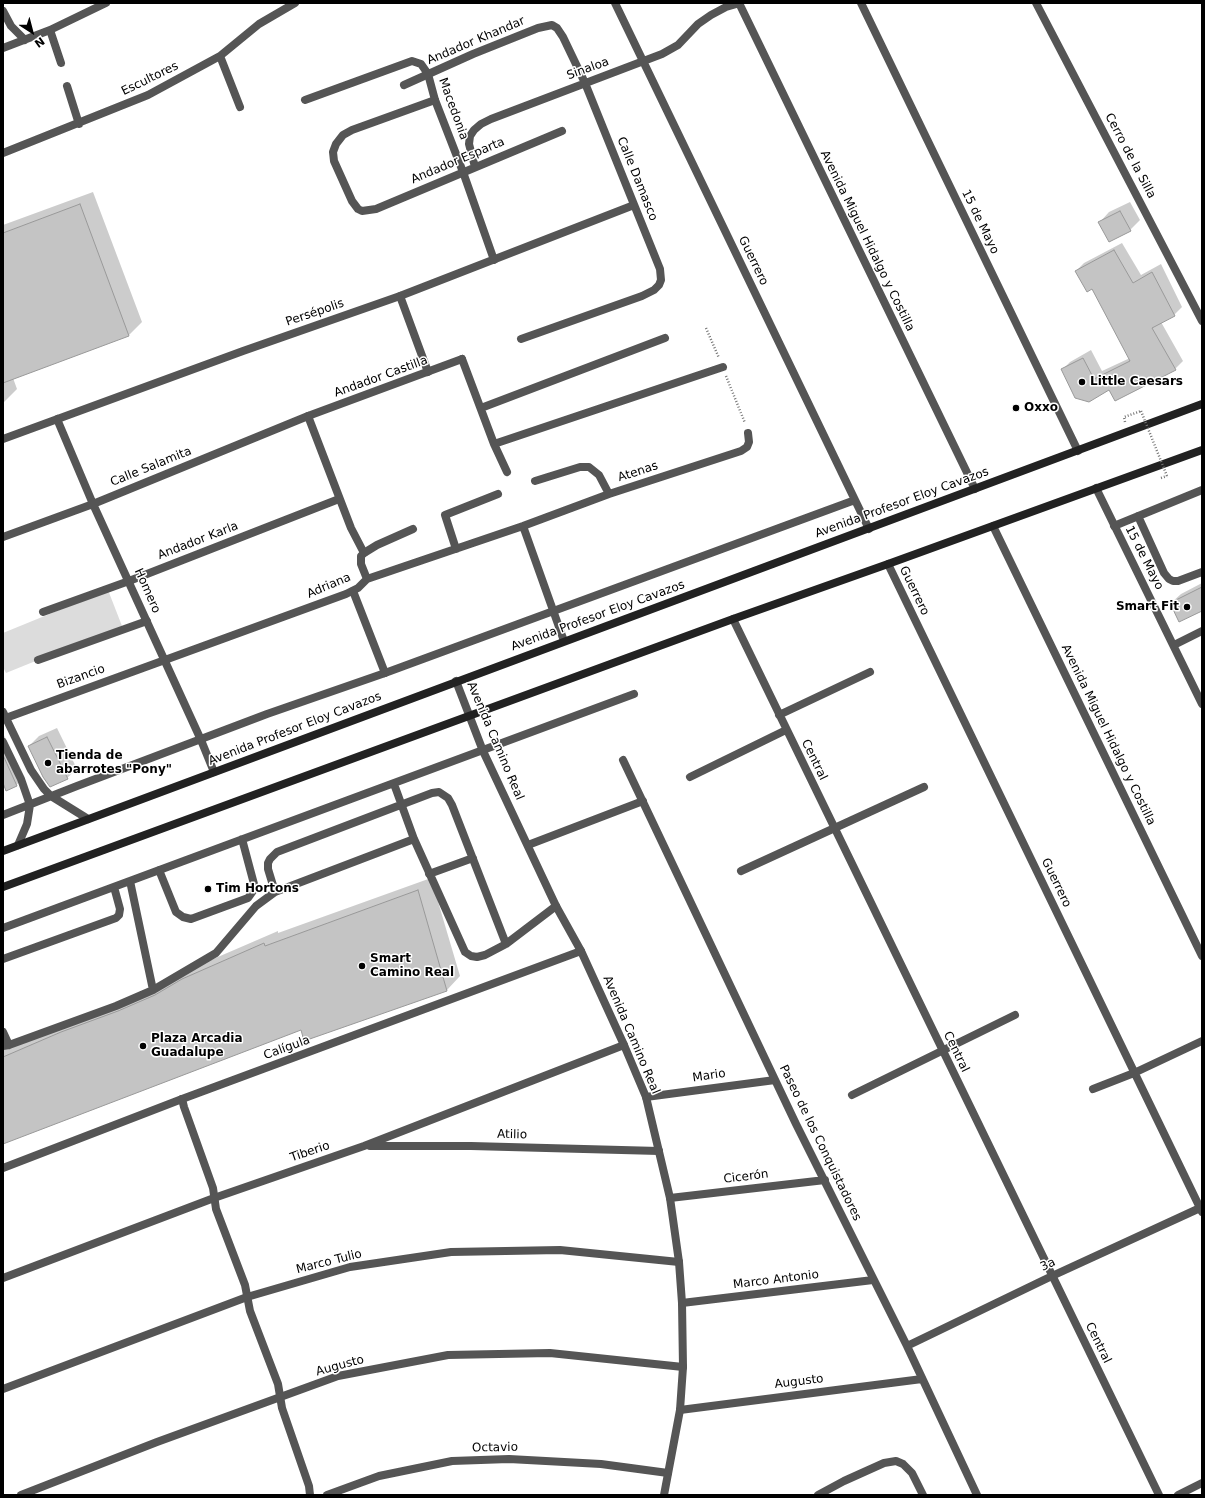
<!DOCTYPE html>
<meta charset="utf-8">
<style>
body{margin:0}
#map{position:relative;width:1205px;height:1498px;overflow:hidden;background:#fff;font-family:"DejaVu Sans",sans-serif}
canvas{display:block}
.frame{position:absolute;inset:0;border:4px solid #000;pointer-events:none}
.north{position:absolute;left:12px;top:12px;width:40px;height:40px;-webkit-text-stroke:3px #fff;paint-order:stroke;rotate:144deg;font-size:11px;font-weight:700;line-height:16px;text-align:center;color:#000}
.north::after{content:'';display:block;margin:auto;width:14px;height:18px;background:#000;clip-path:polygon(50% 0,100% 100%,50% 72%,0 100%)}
</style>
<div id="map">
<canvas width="1205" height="1498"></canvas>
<div class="frame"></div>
<div class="north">N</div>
</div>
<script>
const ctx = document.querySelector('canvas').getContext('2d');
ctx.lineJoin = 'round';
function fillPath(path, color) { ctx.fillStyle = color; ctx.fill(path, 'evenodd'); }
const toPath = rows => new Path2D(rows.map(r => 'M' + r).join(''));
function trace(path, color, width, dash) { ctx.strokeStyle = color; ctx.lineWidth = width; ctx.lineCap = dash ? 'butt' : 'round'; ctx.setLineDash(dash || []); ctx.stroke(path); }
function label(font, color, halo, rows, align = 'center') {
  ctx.font = font + ' "DejaVu Sans",sans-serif'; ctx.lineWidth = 3; ctx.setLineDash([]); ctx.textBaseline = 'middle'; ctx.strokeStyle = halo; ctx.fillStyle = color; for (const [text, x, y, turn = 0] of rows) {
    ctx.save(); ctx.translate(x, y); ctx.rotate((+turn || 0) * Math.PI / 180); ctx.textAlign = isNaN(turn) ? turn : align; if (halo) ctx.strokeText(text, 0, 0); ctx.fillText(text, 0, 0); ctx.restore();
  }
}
fillPath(toPath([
 [108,590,122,626,6,673,3,667,3,633]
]), '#dcdcdc');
fillPath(toPath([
 [93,192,142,322,129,335,13,378,17,389,3,403,3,225],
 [1130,202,1140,220,1130,230,1100,222,1109,212],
 [1122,243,1141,275,1161,264,1182,307,1174,315,1161,322,1183,361,1175,369,1110,389,1063,369,1070,362,1091,350,1102,371,1130,358,1092,288,1076,271,1084,263],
 [1202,583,1202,610,1171,603,1181,594],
 [57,728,77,769,67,778,29,746,39,736],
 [3,733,23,779,16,785,3,780],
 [431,878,460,976,447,990,301,1029,3,1142,3,1050,75,1019,132,998,197,966,278,931,278,933]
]), '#0003');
const building = toPath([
 [80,204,129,336,3,383,3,233,80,204],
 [1120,211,1131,231,1109,242,1098,222,1120,211],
 [1114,250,1133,283,1152,272,1175,316,1152,328,1176,370,1115,401,1109,390,1089,402,1075,398,1061,369,1083,358,1094,379,1130,361,1092,289,1087,292,1075,271,1114,250],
 [1202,587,1202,611,1179,622,1170,603,1202,587],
 [47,737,68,779,50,787,43,777,28,746,47,737],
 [3,755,17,786,6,791,3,783,3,755],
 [418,890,447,991,304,1041,301,1030,3,1144,3,1057,61,1032,118,1011,155,995,182,979,264,943,265,946,418,890]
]);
fillPath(building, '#c4c4c4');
trace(building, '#999', 1);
trace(toPath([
 [706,328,719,358],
 [726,376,745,423],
 [1125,422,1124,417,1141,411],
 [1161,478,1167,476]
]), '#777', 2.5, [1, 2]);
trace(toPath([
 [1138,516,1164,573,1169,579,1173,581,1178,581,1202,572],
 [1114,526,1202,490],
 [394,784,414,839,465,952,471,956,477,957,485,955,506,944,556,906],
 [159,870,176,912,183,917,191,919,248,898,253,891,254,884,242,839],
 [429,874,473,858],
 [130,881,153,990],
 [275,892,268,869,268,863,270,859,277,852,432,793,439,792,448,798,452,805,506,944],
 [3,928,634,694],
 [3,959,116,918,119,915,120,909,114,887],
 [3,1032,9,1045],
 [3,1046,9,1045,116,1006,153,990,216,953,256,906,275,892,414,839],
 [818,1495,844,1481,884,1463,896,1461,903,1464,912,1473,923,1495]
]), '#555', 8);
trace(toPath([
 [428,74,435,100,463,172,494,260],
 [400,296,428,372],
 [462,359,494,444,507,472],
 [481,408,665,338],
 [308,416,351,528,364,553],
 [494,444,723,367],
 [353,591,385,673],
 [43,612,129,581],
 [38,660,147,621],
 [182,1099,184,1107,213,1188,216,1209,245,1285,250,1311,278,1384,282,1408,309,1486,310,1495]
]), '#555', 8);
trace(toPath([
 [615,3,869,529],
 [739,3,975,489],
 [861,3,1078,451],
 [1036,3,1202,321],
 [3,11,11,26,25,40],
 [50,30,61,63],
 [3,48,50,30,106,3],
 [220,56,240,107],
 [404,85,473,54,538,28,552,25,557,28,563,37,585,83,660,269,661,280,659,285,654,290,642,296,521,339],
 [67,86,79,124],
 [305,100,412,61,421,64,428,74],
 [435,100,352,130,343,135,336,144,333,152,334,161,352,201,358,209,362,211,376,209,562,131],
 [3,153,148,95,220,56,259,24,295,3],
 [475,167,469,144,470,136,474,130,481,124,491,119,662,54,678,45,698,24,711,15,726,7,740,3],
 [57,419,93,504,201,740,214,772],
 [3,439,243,351,400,296,634,205],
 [535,481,580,467,589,467,599,475,609,494],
 [1096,488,1202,704],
 [523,526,564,641],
 [993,526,1202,956],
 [3,537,93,504,308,416,462,359],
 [456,549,445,515,498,494],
 [888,564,1202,1212],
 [367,579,361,564,361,556,364,553,377,545,413,529],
 [129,581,339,499],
 [733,619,1159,1495],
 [1174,645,1202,631],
 [3,712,31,770,44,789,51,796,88,819],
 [779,715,870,672],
 [3,719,346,594,358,588,367,579,523,526,609,494,741,451,747,447,749,442,748,433],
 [3,742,21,779,30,805,27,824,18,845],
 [623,760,796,1124,907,1346,977,1495],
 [690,777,786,730],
 [3,815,77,786,267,714,385,673,855,500],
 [528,845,643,801],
 [741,871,924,787],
 [1093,1089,1134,1073,1202,1041],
 [852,1095,1015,1015],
 [646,1097,775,1080],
 [370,1146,471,1146,659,1151],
 [3,1168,182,1099,581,951],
 [670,1198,825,1180],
 [3,1278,214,1198,364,1146,624,1045],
 [682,1303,873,1280],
 [907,1346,1052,1276,1200,1208],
 [3,1389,247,1297,350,1267,451,1252,560,1250,679,1262],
 [680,1410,922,1379],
 [21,1495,157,1442,338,1376,448,1355,550,1353,683,1367],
 [327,1495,379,1476,452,1461,509,1459,601,1464,668,1473],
 [1178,1495,1202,1483]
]), '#555', 8);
trace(toPath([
 [456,681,483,751,556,906,581,951,624,1045,646,1097,670,1198,679,1262,682,1303,683,1367,680,1410,664,1495]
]), '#555', 8);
trace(toPath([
 [3,851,1202,404],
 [3,887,733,619,888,564,1202,450]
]), '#222', 8);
trace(toPath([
 [1141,411,1167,476]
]), '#777', 2.5, [1, 2]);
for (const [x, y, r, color] of [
 [1082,382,4,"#000"],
 [1016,408,4,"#000"],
 [1187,607,4,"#000"],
 [48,763,4,"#000"],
 [208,889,4,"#000"],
 [362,966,4,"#000"],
 [143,1046,4,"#000"]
]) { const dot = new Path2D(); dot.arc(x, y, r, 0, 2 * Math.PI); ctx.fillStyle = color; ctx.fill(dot); trace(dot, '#fff', 1.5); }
label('12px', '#000', '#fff', [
 ["Andador Khandar",476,41,-23],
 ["Sinaloa",588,69,-20],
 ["Escultores",150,79,-26],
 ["Macedonia",453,109,70],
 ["Cerro de la Silla",1130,156,62],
 ["Andador Esparta",458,161,-23],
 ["Calle Damasco",637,179,68],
 ["15 de Mayo",980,222,64],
 ["Avenida Miguel Hidalgo y Costilla",867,241,64],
 ["Guerrero",753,261,64],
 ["Persépolis",315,313,-19],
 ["Andador Castilla",381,377,-20],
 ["Calle Salamita",151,467,-22],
 ["Atenas",638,472,-18],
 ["Avenida Profesor Eloy Cavazos",902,503,-20],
 ["Andador Karla",198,541,-21],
 ["15 de Mayo",1144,558,63],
 ["Adriana",329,586,-23],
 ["Homero",147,591,66],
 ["Guerrero",914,591,64],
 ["Avenida Profesor Eloy Cavazos",598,616,-20],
 ["Bizancio",81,677,-20],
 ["Avenida Profesor Eloy Cavazos",295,729,-21],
 ["Avenida Miguel Hidalgo y Costilla",1108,735,64],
 ["Avenida Camino Real",495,741,67],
 ["Central",814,760,64],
 ["Guerrero",1056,883,64],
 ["Avenida Camino Real",631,1035,67],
 ["Calígula",287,1048,-20],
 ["Central",956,1052,64],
 ["Mario",709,1076,-8],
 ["Atilio",512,1135,1],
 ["Paseo de los Conquistadores",820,1143,64],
 ["Tiberio",310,1152,-19],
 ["Cicerón",746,1177,-7],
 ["Marco Tulio",329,1262,-14],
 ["3a",1048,1265,-25],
 ["Marco Antonio",776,1280,-7],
 ["Central",1098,1343,64],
 ["Augusto",340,1366,-15],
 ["Augusto",799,1382,-7],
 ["Octavio",495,1448,-1]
]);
label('bold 12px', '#000', '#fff', [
 ["Little Caesars",1090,382],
 ["Oxxo",1024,408],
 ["Smart Fit",1179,607,"right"],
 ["Tienda de",56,756],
 ["abarrotes \"Pony\"",56,770],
 ["Tim Hortons",216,889],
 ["Smart",370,959],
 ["Camino Real",370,973],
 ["Plaza Arcadia",151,1039],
 ["Guadalupe",151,1053]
], 'left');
</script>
